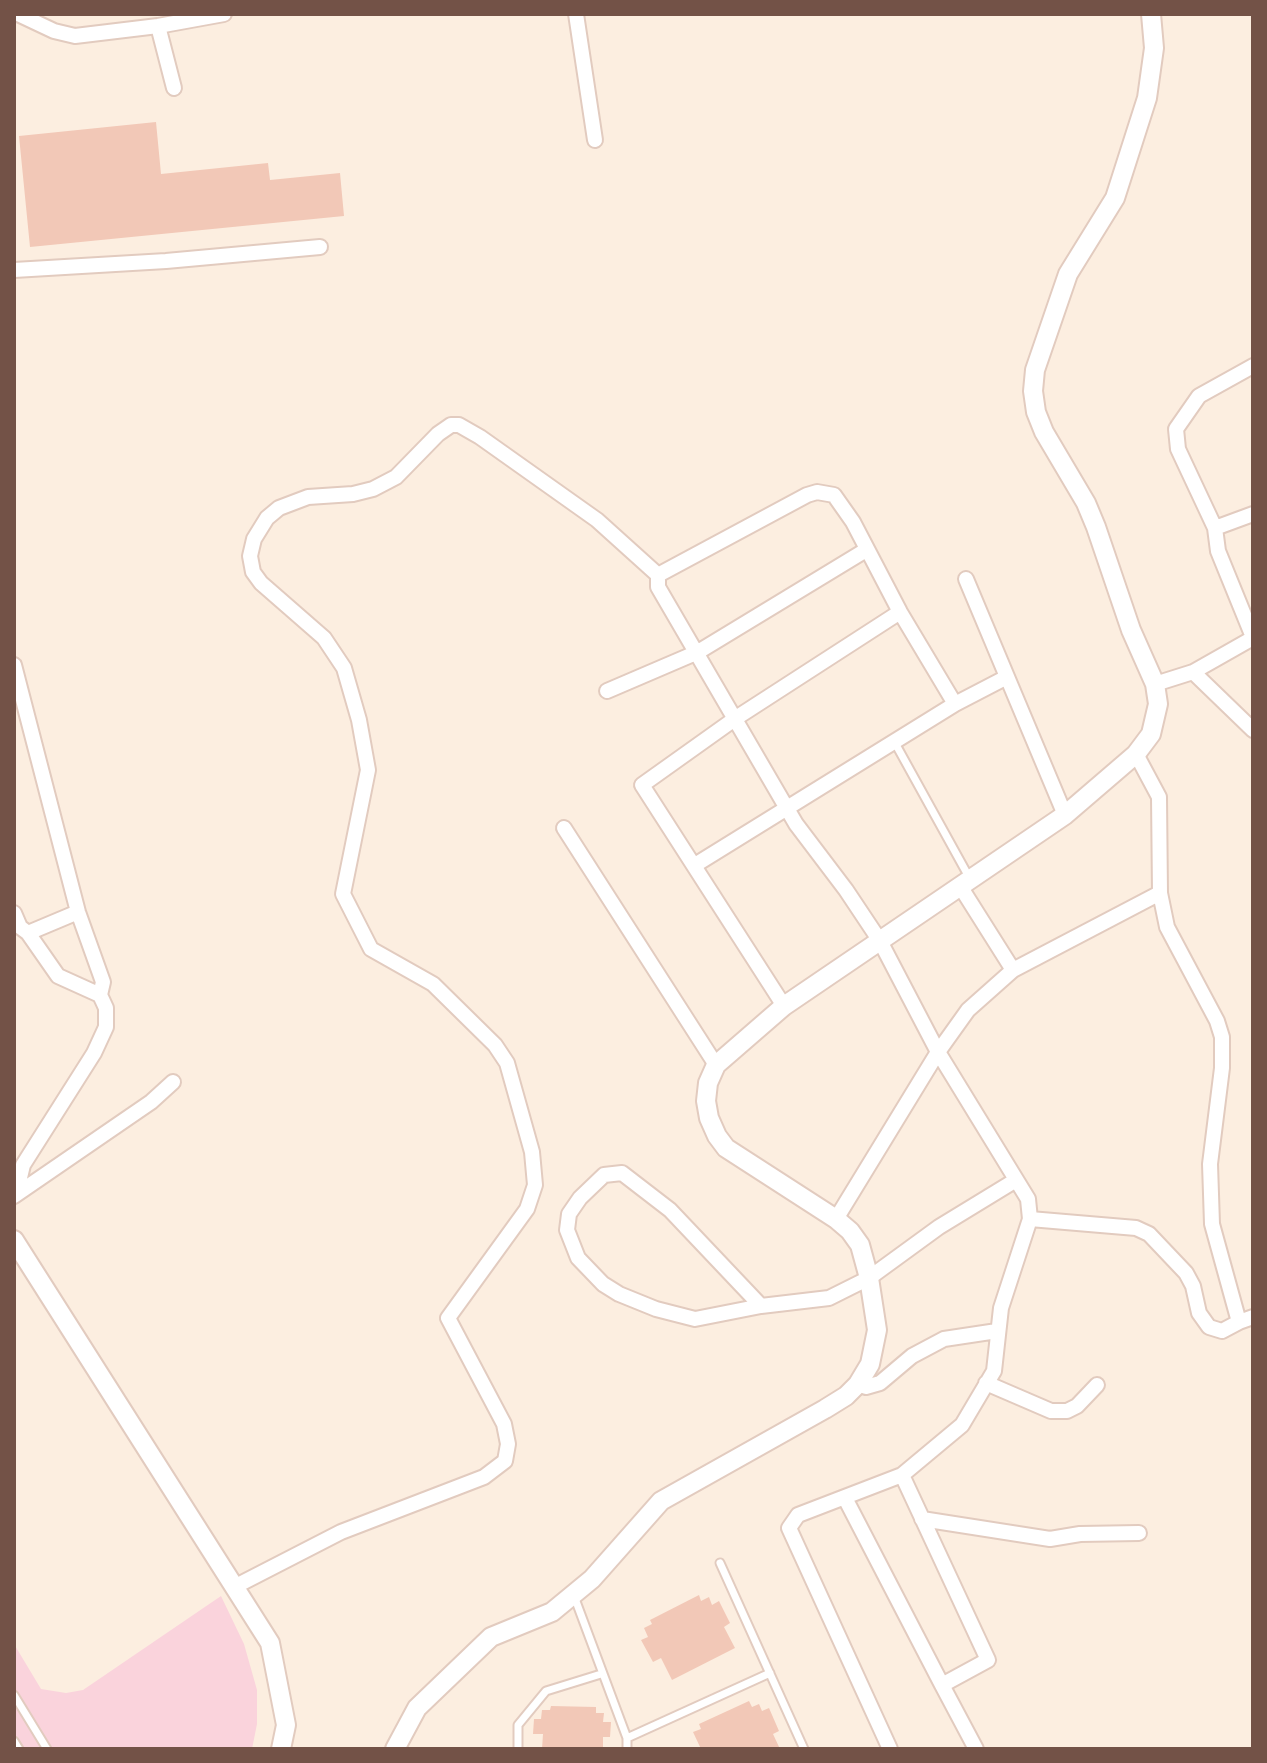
<!DOCTYPE html>
<style>
body{margin:0}
#map{position:relative;width:1267px;height:1763px;overflow:hidden;background:#fceee0;font-family:"Archivo Narrow",sans-serif}
canvas{display:block}
.frame{position:absolute;inset:0;border:16px solid #735247;pointer-events:none}
</style>
<div id="map">
<canvas width="1267" height="1763"></canvas>
<div class="frame"></div>
</div>
<script>
const ctx = document.querySelector('canvas').getContext('2d');
ctx.lineJoin = 'round';
function fillPath(path, color) { ctx.fillStyle = color; ctx.fill(path, 'evenodd'); }
const toPath = rows => new Path2D(rows.map(r => 'M' + r).join(''));
function trace(path, color, width, dash) { ctx.strokeStyle = color; ctx.lineWidth = width; ctx.lineCap = dash ? 'butt' : 'round'; ctx.setLineDash(dash || []); ctx.stroke(path); }
fillPath(toPath([
 [221,1596,244,1644,257,1690,257,1724,252,1749,14,1749,14,1644,41,1689,66,1693,83,1690]
]), '#fad3dc');
fillPath(toPath([
 [156,122,161,174,268,163,270,180,340,173,344,216,30,247,19,136],
 [699,1595,701,1601,709,1597,712,1605,719,1601,730,1623,724,1627,735,1648,672,1680,661,1658,653,1662,641,1640,648,1637,644,1628,652,1624,650,1620],
 [749,1701,752,1707,759,1704,762,1711,769,1708,779,1731,773,1734,780,1749,701,1749,693,1732,701,1729,699,1724],
 [551,1706,596,1707,596,1713,604,1713,603,1722,611,1722,610,1737,603,1737,603,1749,542,1749,543,1734,533,1734,534,1719,541,1719,542,1710,550,1710]
]), '#f2c8b7');
const service = toPath([
 [895,743,969,877],
 [720,1563,804,1749],
 [574,1596,627,1738,627,1749],
 [14,1695,47,1749],
 [627,1738,770,1673],
 [14,1741,19,1749],
 [518,1749,518,1725,546,1691,601,1674]
]);
const minor = toPath([
 [18,14,54,31,75,36,158,26,224,14],
 [576,14,595,140],
 [158,26,174,88],
 [14,270,166,261,320,247],
 [1253,366,1199,396,1176,429,1178,449,1215,528,1218,551,1253,637],
 [1215,528,1253,514],
 [658,575,807,495,817,492,834,495,853,522,900,612,955,704],
 [966,579,1065,815],
 [14,665,78,912,103,982,100,995,106,1008,106,1027,94,1053,23,1165,19,1182,14,1187],
 [1193,672,1253,638],
 [1155,684,1193,672,1253,730],
 [607,691,698,652,866,550],
 [1136,754,1159,797,1160,893,1167,927,1217,1021,1222,1037,1222,1068,1210,1164,1212,1224,1239,1322,1253,1317],
 [564,828,716,1065],
 [695,865,955,704,1007,677],
 [960,886,1013,970],
 [14,913,20,927,28,933,58,976,100,995],
 [28,933,78,912],
 [784,1006,642,785,736,718,900,612],
 [14,1196,151,1102,173,1082],
 [836,1219,938,1052,968,1010,1013,970,1160,893],
 [1030,1219,1136,1228,1149,1234,1186,1273,1193,1286,1199,1313,1209,1327,1222,1331,1239,1322],
 [761,1306,670,1210,622,1173,604,1175,580,1198,569,1214,567,1230,578,1258,603,1284,619,1294,656,1309,695,1319,761,1306,829,1298,869,1278,939,1227,1016,1180],
 [986,1383,1051,1411,1067,1411,1077,1406,1097,1385],
 [858,1384,866,1387,880,1383,912,1356,944,1339,997,1331],
 [845,1498,942,1685],
 [922,1519,1050,1539,1080,1534,1139,1533],
 [234,1587,341,1532,484,1477,505,1461,508,1444,504,1424,448,1318,527,1209,535,1185,532,1152,507,1063,495,1045,433,984,371,949,343,894,368,770,359,720,344,668,324,638,261,583,253,572,250,556,254,539,267,518,279,508,308,497,353,494,373,489,396,477,438,434,451,425,459,425,480,437,597,520,658,575,658,587,796,824,846,890,880,941,938,1052,1028,1199,1030,1219,1001,1308,994,1371,962,1425,902,1475,988,1660,942,1685,976,1749],
 [890,1749,789,1528,798,1515,902,1475]
]);
const tertiary = toPath([
 [14,1240,270,1643,286,1725,281,1749],
 [395,1749,417,1708,491,1637,552,1612,592,1579,661,1501,825,1409,846,1396,858,1384,870,1364,877,1330,869,1278,860,1245,850,1231,836,1219,726,1148,717,1136,709,1118,706,1101,708,1083,716,1065,784,1006,1065,815,1136,754,1151,734,1158,704,1155,684,1131,630,1096,527,1086,503,1044,432,1036,412,1033,391,1035,370,1068,274,1115,198,1147,98,1154,48,1151,14]
]);
trace(service, '#e2cbbf', 11);
trace(minor, '#e2cbbf', 18);
trace(tertiary, '#e2cbbf', 22);
trace(service, '#fff', 7);
trace(minor, '#fff', 14);
trace(tertiary, '#fff', 18);
</script>
